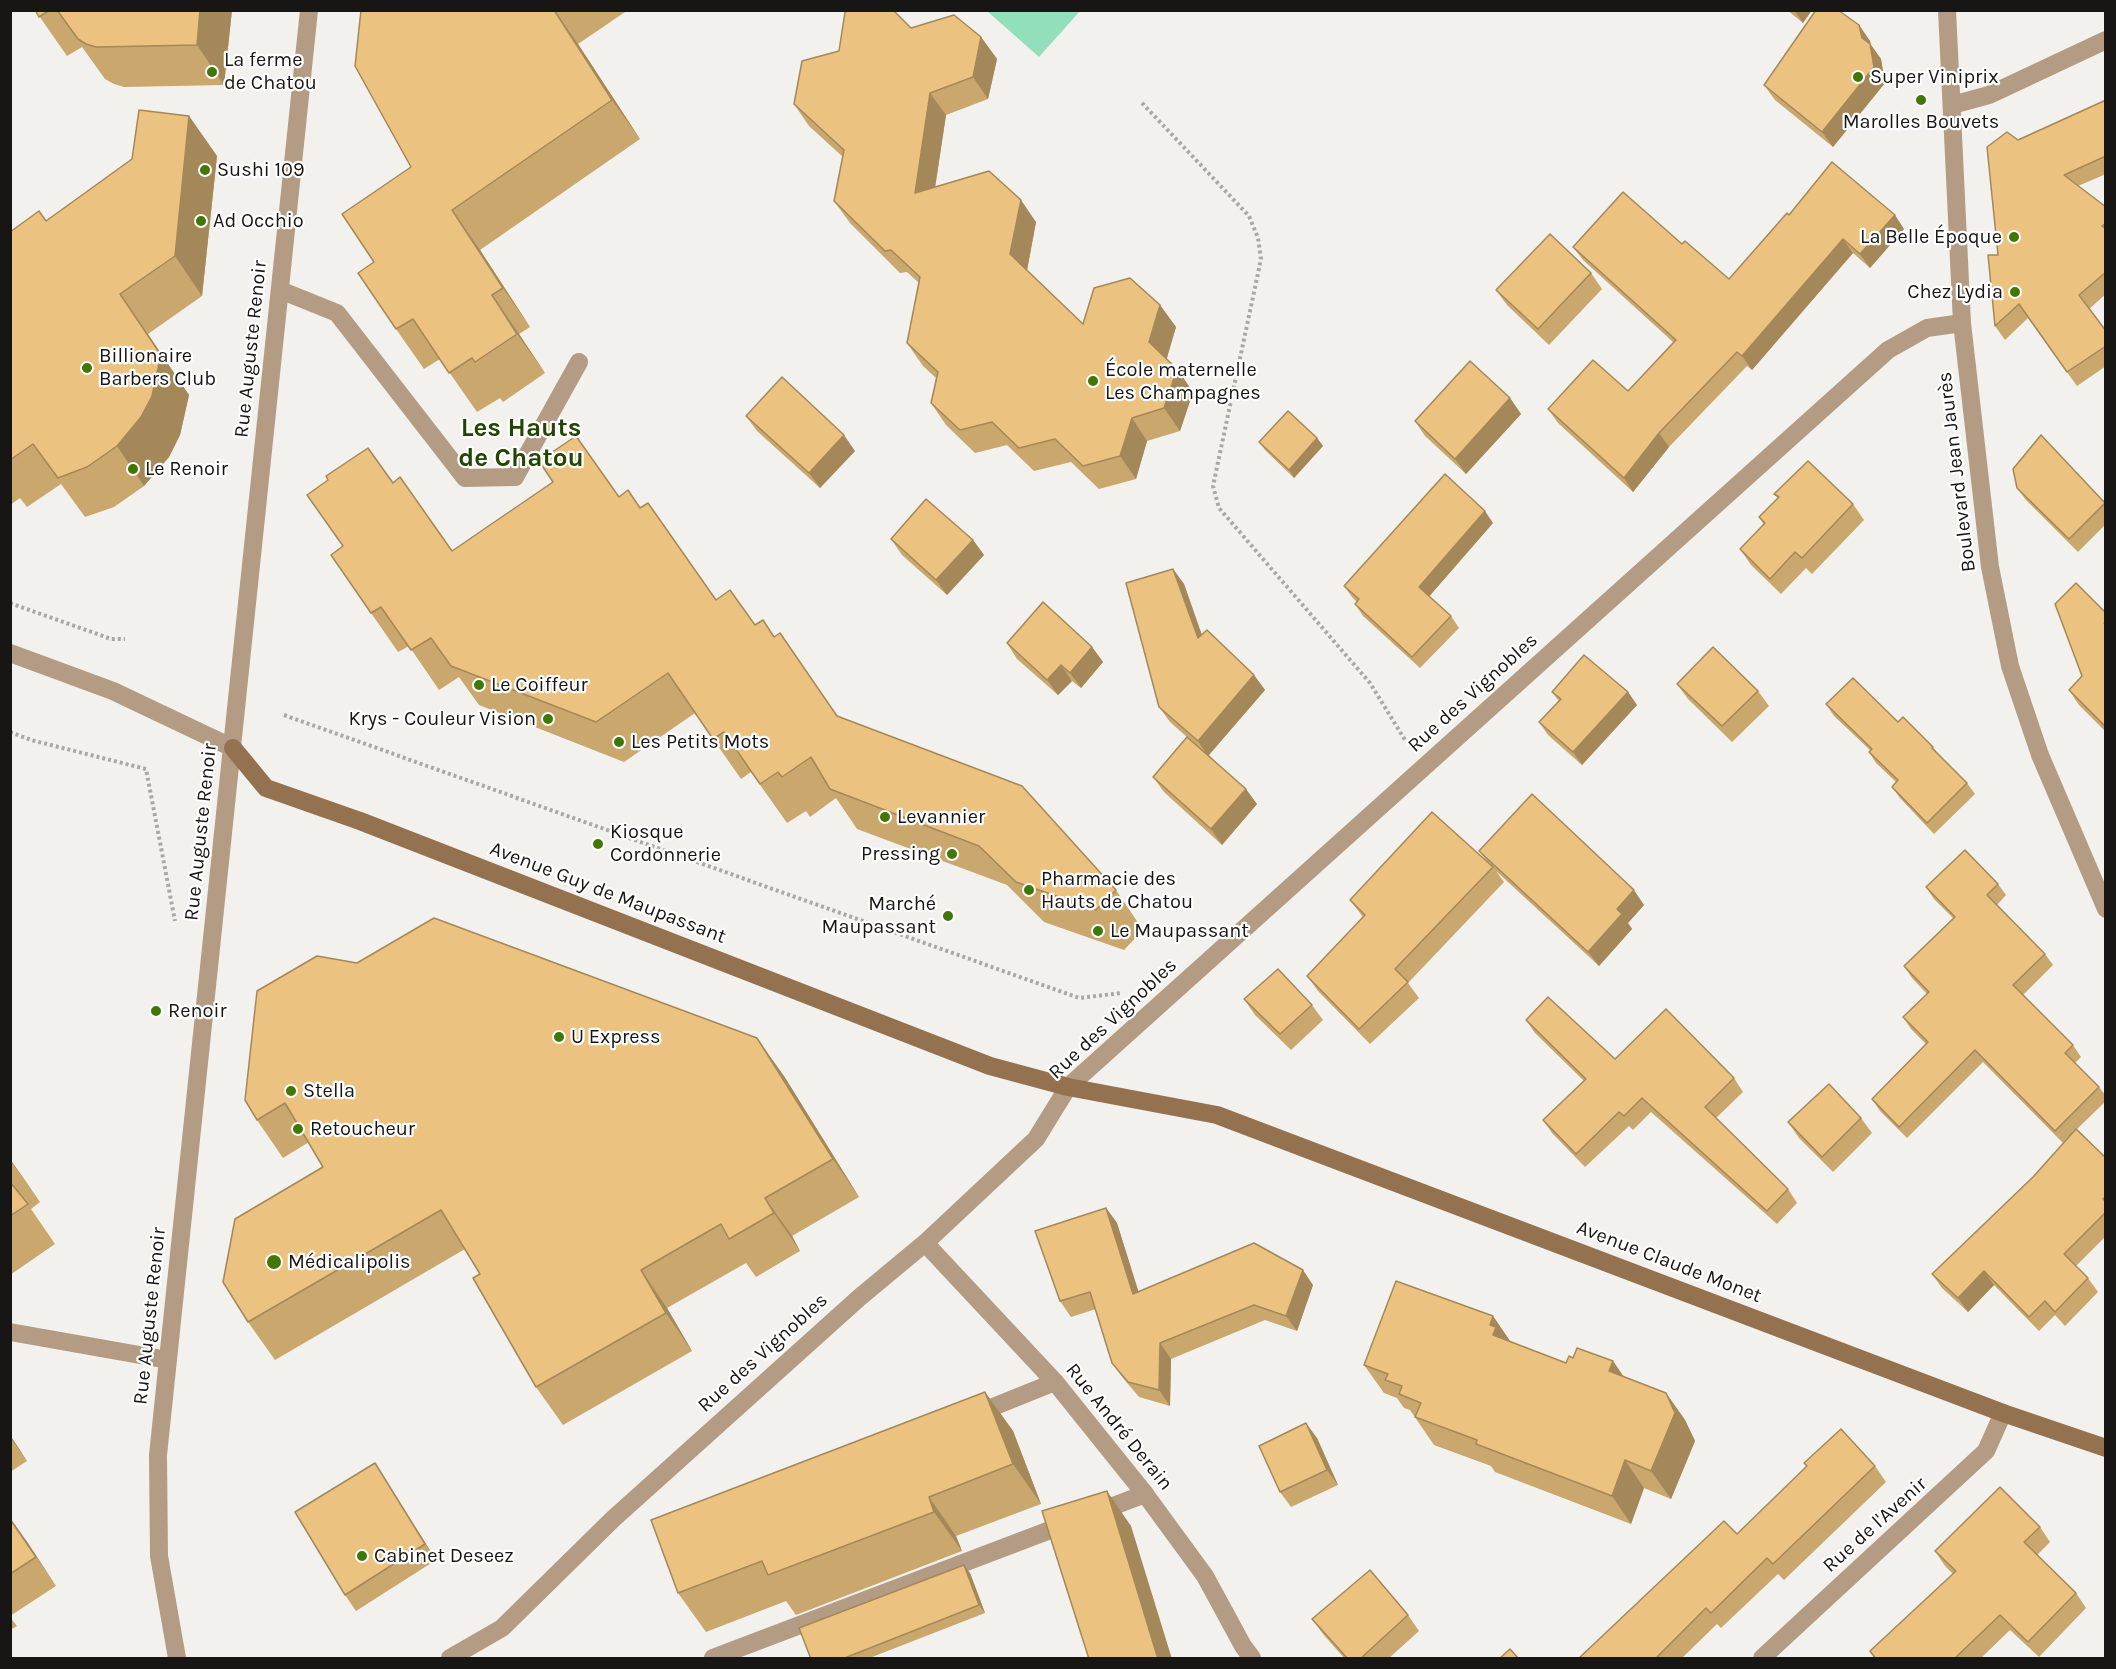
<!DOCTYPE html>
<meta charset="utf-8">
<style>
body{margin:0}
#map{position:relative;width:2116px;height:1669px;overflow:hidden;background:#f2f1ed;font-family:Karla,sans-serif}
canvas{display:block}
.frame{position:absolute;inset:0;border:12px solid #171615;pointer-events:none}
</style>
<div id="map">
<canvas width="2116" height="1669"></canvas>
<div class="frame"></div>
</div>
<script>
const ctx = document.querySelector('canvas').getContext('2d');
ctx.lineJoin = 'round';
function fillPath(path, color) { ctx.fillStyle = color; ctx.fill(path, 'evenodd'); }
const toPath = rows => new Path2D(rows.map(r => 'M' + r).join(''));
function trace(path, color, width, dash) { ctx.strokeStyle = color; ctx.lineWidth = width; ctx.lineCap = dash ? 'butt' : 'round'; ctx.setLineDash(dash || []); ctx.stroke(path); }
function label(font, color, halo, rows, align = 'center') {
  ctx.font = font + ' Karla,sans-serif'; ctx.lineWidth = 4.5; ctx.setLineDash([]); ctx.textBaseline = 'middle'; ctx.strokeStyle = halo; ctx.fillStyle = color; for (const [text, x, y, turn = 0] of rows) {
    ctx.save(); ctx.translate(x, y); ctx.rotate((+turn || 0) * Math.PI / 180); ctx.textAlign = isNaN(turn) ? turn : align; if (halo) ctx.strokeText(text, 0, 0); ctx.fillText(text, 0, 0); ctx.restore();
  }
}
fillPath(toPath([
 [987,11,1080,11,1039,57]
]), '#92e0bb');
trace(toPath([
 [1142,103,1249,216,1258,238,1261,259,1213,486,1219,508,1370,683,1405,740],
 [10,603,111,639,125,639],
 [284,715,1079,998,1122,993],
 [10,732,31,740,146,769,175,921]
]), '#a9a8a5', 4, [3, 3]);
trace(toPath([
 [973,1415,1055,1382],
 [713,1658,1145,1494]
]), '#b49c84', 18);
trace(toPath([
 [1947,10,1962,323,1990,567,2010,666,2040,755,2106,909],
 [1952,105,1989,95,2106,40],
 [280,290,337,313,465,478,515,477,579,362],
 [10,653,113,691,233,748],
 [925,1243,1055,1382,1145,1494,1205,1576,1243,1646,1252,1658],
 [10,1332,168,1360],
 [177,1658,159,1556,158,1455,309,10],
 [450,1658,502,1628,613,1519,860,1297,925,1243,1036,1139,1068,1087,1888,350,1927,328,1962,323],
 [1762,1658,1986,1451,2003,1413]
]), '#b49c84', 18);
trace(toPath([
 [233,748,266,788,360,821,990,1066,1068,1087,1217,1115,2003,1413,2106,1448]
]), '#95724f', 18);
fillPath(toPath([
 [35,10,232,10,224,85,124,87,114,84,105,79,82,47,67,56],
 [361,10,628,10,578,44,640,139,480,250,530,327,519,334,545,373,503,402,500,398,477,412,440,359,424,369,396,329,374,262,411,167],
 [1787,10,1812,10,1803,23],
 [1859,25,1870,41,1871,45,1881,59,1885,83,1833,147,1775,100,1764,85],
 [911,28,981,37,997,59,988,99,946,115,935,187,1036,222,1027,270,1083,324,1160,305,1176,327,1166,359,1177,369,1193,392,1180,431,1147,441,1136,479,1099,489,1071,462,1034,471,1007,445,975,453,946,425,931,403,936,378,923,366,907,343,919,283,907,272,900,273,850,223,834,201,843,157,809,126,794,104,839,51],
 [2106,100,2106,174,2078,186,2106,207,2106,294,2089,309,2106,331,2106,366,2077,386,2028,318,2005,340,1995,326,1998,255,2018,140],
 [189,116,217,156,202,296,148,334,189,395,180,435,169,457,144,486,114,507,85,517,61,484,27,507,20,498,10,505,10,232,46,221,132,159],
 [1789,215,1904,229,1870,268,1853,253,1752,370,1747,366,1669,447,1633,492,1558,423,1548,409,1628,391,1673,342,1583,260,1573,247,1682,244,1729,279],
 [1591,273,1602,289,1549,345,1507,305,1496,290],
 [1510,398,1521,414,1466,474,1425,436,1415,421],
 [746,416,855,451,820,488,757,431],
 [1317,438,1323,446,1294,478,1265,450,1259,442],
 [393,483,452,551,619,497,628,490,640,508,716,600,774,637,838,716,1116,890,1143,930,1124,950,1044,922,1007,885,857,829,836,798,810,817,806,811,787,823,751,772,741,779,695,713,624,762,479,705,459,677,439,690,409,646,398,652,331,555,343,546],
 [2017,488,2105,503,2106,524,2078,552,2026,500],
 [1774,494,1853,504,1864,520,1812,574,1806,568,1781,594,1751,565,1740,549,1764,525,1759,517,1778,498],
 [1493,523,1429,596,1451,616,1459,628,1420,668,1363,616,1355,604,1357,602,1352,597,1344,586],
 [891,539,973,540,984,555,947,595,902,555],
 [1173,569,1184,584,1202,635,1254,675,1265,690,1209,755,1257,804,1222,845,1164,792,1153,777,1187,737,1170,722,1159,707],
 [2106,613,2106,732,2079,705,2069,690,2082,676],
 [1007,643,1092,647,1103,662,1081,688,1072,681,1058,695,1017,659],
 [1677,684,1758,691,1769,706,1732,742,1688,699],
 [1552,692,1628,692,1637,705,1582,765,1548,735,1539,722,1559,701],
 [1826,704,1898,722,1933,747,1940,757,1967,783,1975,794,1934,834,1900,798,1892,787,1896,782,1876,763,1869,752,1870,750,1834,716],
 [1479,851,1644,905,1628,923,1632,929,1599,966,1496,871,1504,882,1408,983,1419,998,1370,1044,1318,991,1307,976,1363,917,1350,900,1487,861],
 [1998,884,2006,895,1997,905,2045,954,2053,965,2023,995,2073,1045,2081,1057,2075,1063,2099,1087,2106,1096,2106,1101,2077,1129,2106,1158,2106,1236,2076,1266,2088,1278,2098,1292,2065,1326,2055,1315,2039,1331,1994,1285,1968,1312,1942,1288,1932,1274,2033,1177,2075,1131,2063,1143,1983,1062,1907,1138,1880,1111,1872,1099,1926,1044,1911,1029,1903,1017,1927,994,1912,978,1904,966,1953,918,1934,899,1926,887],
 [1244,999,1312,1005,1323,1020,1291,1050,1255,1015],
 [1526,1020,1615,1059,1734,1078,1743,1092,1716,1118,1788,1189,1797,1203,1777,1224,1651,1112,1633,1130,1629,1126,1585,1167,1552,1133,1543,1120,1584,1081,1535,1033],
 [784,1076,859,1197,792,1236,800,1251,756,1277,746,1263,667,1308,692,1351,563,1425,536,1387,480,1274,465,1249,275,1360,248,1322,323,1167,309,1142,283,1158,257,1120,245,1100],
 [1861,1118,1872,1133,1833,1172,1799,1138,1788,1122],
 [10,1159,40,1202,31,1209,55,1244,10,1275],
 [1106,1208,1117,1223,1138,1292,1313,1285,1297,1331,1265,1320,1171,1359,1170,1406,1139,1397,1123,1378,1112,1363,1096,1309,1071,1317,1060,1301],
 [1493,1316,1510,1341,1566,1363,1573,1358,1613,1361,1624,1377,1666,1393,1685,1420,1695,1441,1671,1499,1644,1488,1631,1524,1495,1472,1491,1466,1434,1445,1410,1410,1404,1408,1397,1398,1384,1393,1364,1365],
 [985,1392,1013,1431,1041,1504,956,1536,962,1551,796,1615,786,1601,706,1632,678,1593],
 [10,1435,27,1461,10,1472],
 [1317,1438,1338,1485,1291,1507,1280,1492],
 [375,1463,385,1479,436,1560,356,1611,345,1595],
 [1875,1466,1886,1482,1784,1580,1778,1574,1721,1628,1717,1624,1681,1659,1578,1659,1737,1534],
 [10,1518,56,1586,10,1616],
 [2040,1527,2050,1542,2037,1555,2076,1593,2086,1608,2039,1657,2010,1630,1980,1659,1875,1659,1870,1651,1953,1574,1945,1566,1935,1551],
 [970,1573,985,1613,867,1659,811,1659],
 [1408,1615,1419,1631,1388,1659,1345,1659,1323,1634,1312,1619],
 [10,1617,17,1626,10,1630]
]), '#caa76d');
fillPath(toPath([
 [200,10,232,10,224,85,197,45],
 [554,10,578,44,640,139,612,100],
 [1794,10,1812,10,1803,23],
 [1859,25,1870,41,1871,45,1881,59,1885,83,1833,147,1822,132,1862,38],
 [981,37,997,59,988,99,973,77],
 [930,93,946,115,931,215,915,193],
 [189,116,217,156,202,296,175,256],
 [1021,200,1036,222,1026,276,1010,254],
 [452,210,480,250,530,327,503,288],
 [1895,215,1904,229,1870,268,1860,254],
 [1843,239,1853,253,1752,370,1742,356],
 [120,294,189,395,180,435,169,457,144,486,117,446],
 [492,295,519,334,545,373,517,334],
 [1160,305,1176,327,1165,365,1149,342],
 [1177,369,1193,392,1180,431,1164,408],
 [1510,398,1521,414,1466,474,1455,459],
 [1132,418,1147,441,1136,479,1120,456],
 [1659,433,1669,447,1633,492,1624,478],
 [844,435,855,451,820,488,809,473],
 [1317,438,1323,446,1294,478,1289,470],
 [1485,511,1493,523,1427,599,1419,587],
 [973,540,984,555,947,595,936,580],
 [1173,569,1184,584,1208,653,1198,638],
 [1092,647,1103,662,1081,688,1070,673],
 [1061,665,1072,681,1058,695,1047,680],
 [1254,675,1265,690,1208,756,1198,741],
 [1628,692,1637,705,1582,765,1573,752],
 [1246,789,1257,804,1222,845,1211,829],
 [1634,890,1644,905,1628,923,1632,929,1599,966,1588,952,1617,909],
 [757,1038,784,1076,859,1197,833,1159],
 [10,1159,40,1202,10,1160],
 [765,1198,792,1236,800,1251,774,1213],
 [1106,1208,1117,1223,1144,1309,1133,1294],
 [641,1270,667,1308,692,1351,666,1313],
 [1303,1270,1313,1285,1297,1331,1286,1316],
 [1984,1271,1994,1285,1968,1312,1958,1298],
 [1493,1316,1512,1344,1493,1335,1490,1325],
 [1160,1343,1171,1359,1170,1406,1159,1390],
 [1613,1361,1632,1389,1609,1371],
 [985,1392,1013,1431,1041,1504,1013,1464],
 [1666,1393,1685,1420,1695,1441,1671,1499,1651,1471],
 [1306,1423,1317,1438,1338,1485,1327,1470],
 [10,1435,27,1461,10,1437],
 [1625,1460,1644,1488,1631,1524,1612,1496],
 [375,1463,385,1479,436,1560,425,1544],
 [1107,1491,1131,1526,1172,1659,1158,1659],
 [929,1497,956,1536,962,1551,934,1512],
 [10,1518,28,1543,56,1586,36,1557],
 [964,1565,970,1573,985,1613,979,1605]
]), '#a48859');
const building = toPath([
 [35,10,50,10,39,17,35,10],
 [57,10,200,10,197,45,96,47,86,44,78,39,57,10],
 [361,10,554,10,612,100,452,210,503,288,492,295,517,334,475,362,472,358,449,373,413,319,396,329,358,273,374,262,342,214,411,167,355,66,361,10],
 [851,10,893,10,911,28,954,15,981,37,973,77,930,93,915,193,989,171,1021,200,1010,254,1083,324,1094,288,1130,278,1160,305,1149,342,1177,369,1164,408,1132,418,1120,456,1083,466,1055,439,1019,448,992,422,960,430,931,403,938,372,907,343,920,277,891,250,885,251,834,201,844,150,794,104,802,61,839,51,845,12,851,10],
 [1816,10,1838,10,1859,25,1862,38,1870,44,1874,67,1822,132,1764,85,1816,10],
 [2106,100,2106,156,2064,175,2106,207,2106,223,2102,226,2106,229,2106,272,2079,295,2106,331,2106,346,2067,372,2019,304,1995,326,1988,255,1998,255,1987,147,2007,132,2018,140,2106,100],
 [139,110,189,116,175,256,120,294,161,355,152,396,141,417,117,446,87,467,58,478,33,444,10,460,10,232,39,211,46,221,132,159,139,110],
 [1832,162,1895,215,1860,254,1843,239,1742,356,1737,352,1659,433,1624,478,1548,409,1593,360,1628,391,1676,340,1573,247,1623,192,1682,244,1685,241,1729,279,1787,213,1789,215,1832,162],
 [1550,234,1591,273,1538,329,1496,290,1550,234],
 [1470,361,1510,398,1455,459,1415,421,1470,361],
 [782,377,844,435,809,473,746,416,782,377],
 [1288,411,1317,438,1289,470,1259,442,1288,411],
 [2041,435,2105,503,2069,539,2017,488,2013,469,2041,435],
 [576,436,619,497,628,490,640,508,648,503,716,600,730,590,755,625,763,620,774,637,780,633,837,716,1022,786,1116,890,1096,910,1016,882,979,846,830,789,811,757,782,777,778,772,760,784,724,732,713,739,668,673,596,722,451,666,431,638,411,650,381,607,371,613,331,555,343,546,307,495,328,480,326,476,368,448,393,483,400,477,452,551,553,482,539,461,576,436],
 [1808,461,1853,504,1802,558,1795,552,1770,579,1740,549,1765,523,1759,517,1779,497,1774,494,1808,461],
 [1445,474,1485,511,1419,587,1451,616,1412,657,1355,604,1359,599,1344,586,1445,474],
 [926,499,973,540,936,580,891,539,926,499],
 [1173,569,1198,638,1207,630,1254,675,1198,741,1159,707,1126,583,1173,569],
 [2076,583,2106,613,2106,621,2104,623,2106,624,2106,727,2069,690,2082,676,2055,604,2076,583],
 [1043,602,1092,647,1070,673,1061,665,1047,680,1007,643,1043,602],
 [1713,647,1758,691,1722,726,1677,684,1713,647],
 [1584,655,1628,692,1573,752,1539,722,1561,699,1552,692,1584,655],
 [1853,678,1898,722,1903,717,1933,747,1932,748,1967,783,1927,823,1892,787,1898,780,1869,752,1872,749,1826,704,1853,678],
 [1187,737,1246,789,1211,829,1153,777,1187,737],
 [1532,794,1634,890,1617,909,1622,914,1588,952,1479,851,1532,794],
 [1432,812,1493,867,1395,969,1408,982,1359,1029,1307,976,1365,915,1350,900,1432,812],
 [1965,850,1998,884,1987,895,2045,954,2013,985,2073,1045,2065,1053,2099,1087,2055,1131,1975,1050,1899,1127,1872,1099,1928,1042,1903,1017,1929,992,1904,966,1955,917,1926,887,1965,850],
 [434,918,757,1038,833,1159,765,1198,774,1213,729,1239,721,1224,641,1270,666,1313,536,1387,473,1278,480,1274,441,1210,248,1322,223,1282,235,1219,323,1167,285,1103,257,1120,245,1100,257,991,317,956,357,963,434,918],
 [1278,969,1312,1005,1280,1034,1244,999,1278,969],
 [1548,997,1615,1059,1666,1009,1734,1078,1705,1107,1788,1189,1767,1211,1642,1098,1624,1116,1619,1112,1576,1154,1543,1120,1586,1079,1526,1020,1548,997],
 [1829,1084,1861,1118,1822,1157,1788,1122,1829,1084],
 [2076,1129,2106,1158,2106,1196,2103,1199,2106,1202,2106,1212,2064,1254,2088,1278,2055,1312,2045,1301,2029,1317,1984,1271,1958,1298,1932,1274,2033,1177,2076,1129],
 [10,1182,28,1204,10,1216,10,1182],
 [1106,1208,1133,1294,1254,1243,1303,1270,1286,1316,1254,1305,1160,1343,1159,1390,1128,1382,1112,1363,1090,1292,1060,1301,1035,1231,1106,1208],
 [1396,1281,1493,1316,1490,1325,1496,1327,1493,1335,1566,1363,1569,1356,1573,1358,1577,1348,1613,1361,1609,1371,1666,1393,1675,1413,1651,1471,1625,1460,1612,1496,1476,1444,1477,1440,1415,1417,1421,1403,1399,1394,1402,1386,1385,1380,1388,1374,1364,1365,1396,1281],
 [985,1392,1013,1464,929,1497,934,1512,768,1575,762,1561,678,1593,651,1520,985,1392],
 [1306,1423,1327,1470,1280,1492,1259,1446,1306,1423],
 [1841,1429,1875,1466,1773,1564,1767,1558,1711,1613,1706,1608,1655,1659,1578,1659,1724,1521,1737,1534,1807,1466,1804,1463,1841,1429],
 [375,1463,425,1544,345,1595,295,1512,375,1463],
 [2000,1487,2040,1527,2024,1542,2076,1593,2028,1642,2000,1615,1954,1659,1876,1659,1870,1651,1956,1571,1935,1551,2000,1487],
 [1107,1491,1158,1659,1089,1659,1042,1511,1107,1491],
 [10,1519,36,1557,10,1574,10,1519],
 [964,1565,979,1605,842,1659,811,1659,799,1628,964,1565],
 [1370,1570,1408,1615,1360,1659,1348,1659,1312,1619,1370,1570],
 [1510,1649,1519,1659,1499,1659,1510,1649]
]);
fillPath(building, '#ebc27f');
trace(building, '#a48859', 1.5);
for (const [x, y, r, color] of [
 [212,72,6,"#407707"],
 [1858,77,6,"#407707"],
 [1921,100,6,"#407707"],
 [205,170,6,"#407707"],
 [201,221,6,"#407707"],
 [2014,237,6,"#407707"],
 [2015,292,6,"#407707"],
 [87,368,6,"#407707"],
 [1093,381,6,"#407707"],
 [133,469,6,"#407707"],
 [479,685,6,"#407707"],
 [548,719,6,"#407707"],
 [619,742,6,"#407707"],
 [885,817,6,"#407707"],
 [598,844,6,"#407707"],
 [952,854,6,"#407707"],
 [1029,890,6,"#407707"],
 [948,916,6,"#407707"],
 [1098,931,6,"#407707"],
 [156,1011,6,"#407707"],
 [559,1037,6,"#407707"],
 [291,1091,6,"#407707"],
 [298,1129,6,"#407707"],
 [274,1262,8,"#407707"],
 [362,1556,6,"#407707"]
]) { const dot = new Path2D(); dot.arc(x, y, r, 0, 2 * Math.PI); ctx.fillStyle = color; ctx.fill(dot); trace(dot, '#fff', 2); }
label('20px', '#171615', '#fff', [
 ["La ferme",224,60],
 ["de Chatou",224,83],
 ["Super Viniprix",1870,77],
 ["Marolles Bouvets",1921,122,"center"],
 ["Sushi 109",217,170],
 ["Ad Occhio",213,221],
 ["La Belle Époque",2002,237,"right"],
 ["Chez Lydia",2003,292,"right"],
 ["Billionaire",99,356],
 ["Barbers Club",99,379],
 ["École maternelle",1105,370],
 ["Les Champagnes",1105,393],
 ["Le Renoir",145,469],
 ["Le Coiffeur",491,685],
 ["Krys - Couleur Vision",536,719,"right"],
 ["Les Petits Mots",631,742],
 ["Levannier",897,817],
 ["Kiosque",610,832],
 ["Cordonnerie",610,855],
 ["Pressing",940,854,"right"],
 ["Pharmacie des",1041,879],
 ["Hauts de Chatou",1041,902],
 ["Marché",936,904,"right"],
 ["Maupassant",936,927,"right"],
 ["Le Maupassant",1110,931],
 ["Renoir",168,1011],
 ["U Express",571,1037],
 ["Stella",303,1091],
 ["Retoucheur",310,1129],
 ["Médicalipolis",288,1262],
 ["Cabinet Deseez",374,1556]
], 'left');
label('20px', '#171615', '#fff', [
 ["Rue Auguste Renoir",251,349,-84],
 ["Boulevard Jean Jaurès",1957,472,-97],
 ["Rue des Vignobles",1473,693,-42],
 ["Rue Auguste Renoir",201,832,-84],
 ["Avenue Guy de Maupassant",608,893,21],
 ["Rue des Vignobles",1113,1019,-43],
 ["Avenue Claude Monet",1669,1262,21],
 ["Rue Auguste Renoir",150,1316,-84],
 ["Rue des Vignobles",763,1353,-42],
 ["Rue André Derain",1119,1427,51],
 ["Rue de l'Avenir",1875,1525,-42]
]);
label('bold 26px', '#224501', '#fff', [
 ["Les Hauts",521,429],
 ["de Chatou",521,459]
]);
</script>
